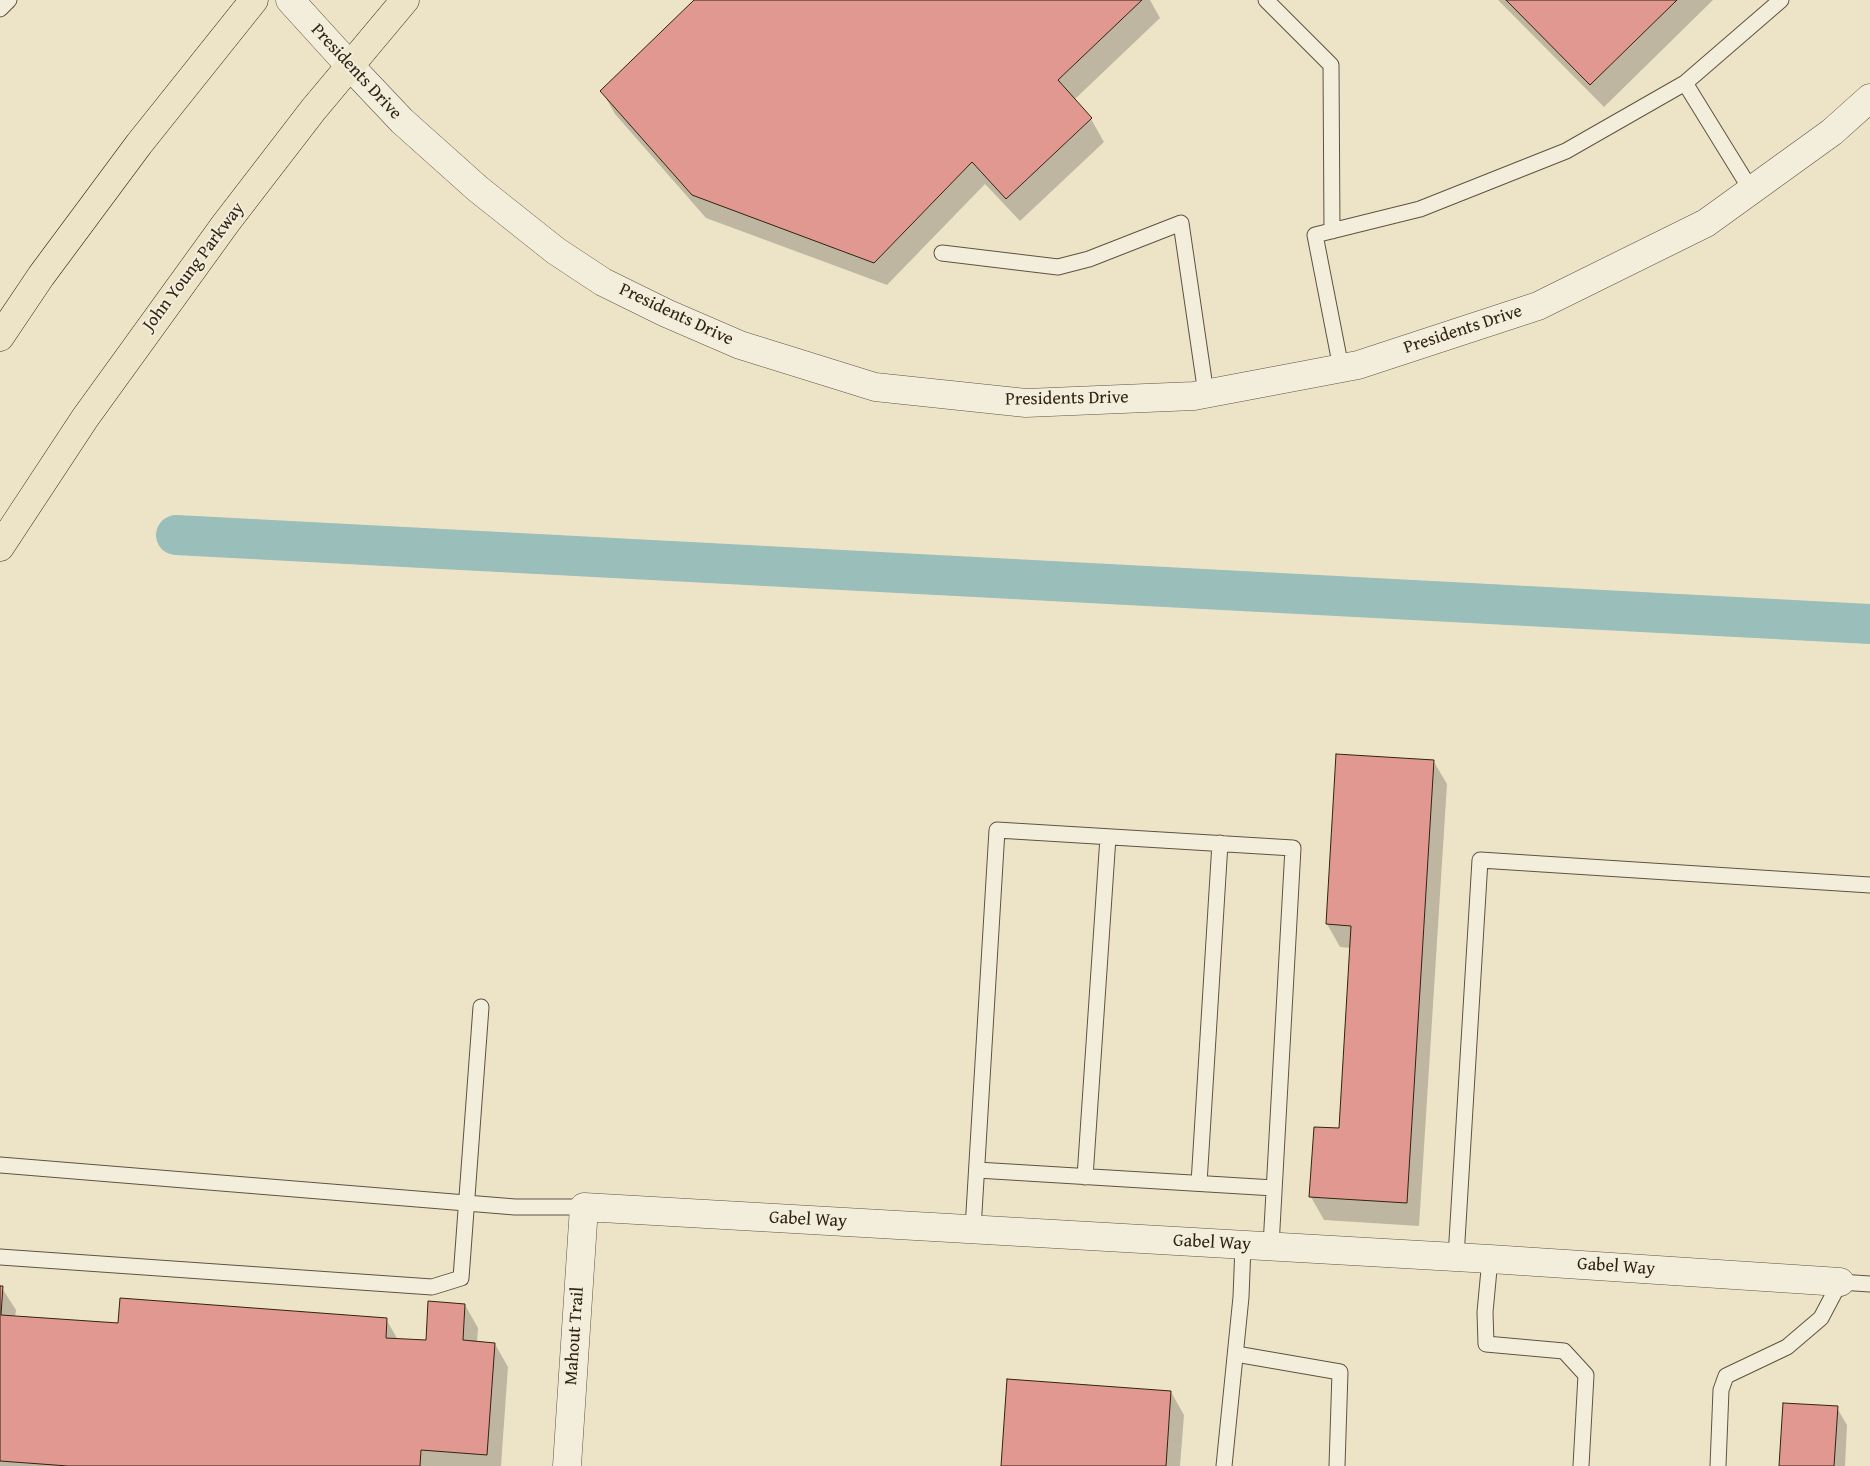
<!DOCTYPE html>
<style>
body{margin:0}
canvas{display:block;background:#ede4c8}
</style>
<canvas width="1870" height="1466"></canvas>
<script>
const ctx = document.querySelector('canvas').getContext('2d');
ctx.lineJoin = 'round';
function fillPath(path, color) { ctx.fillStyle = color; ctx.fill(path, 'evenodd'); }
const toPath = rows => new Path2D(rows.map(r => 'M' + r).join(''));
function trace(path, color, width, dash) { ctx.strokeStyle = color; ctx.lineWidth = width; ctx.lineCap = dash ? 'butt' : 'round'; ctx.setLineDash(dash || []); ctx.stroke(path); }
function label(font, color, halo, rows, align = 'center') {
  ctx.font = font + ' "Gentium Book Plus",serif'; ctx.lineWidth = 4; ctx.setLineDash([]); ctx.textBaseline = 'middle'; ctx.strokeStyle = halo; ctx.fillStyle = color; for (const [text, x, y, turn = 0] of rows) {
    ctx.save(); ctx.translate(x, y); ctx.rotate((+turn || 0) * Math.PI / 180); ctx.textAlign = isNaN(turn) ? turn : align; if (halo) ctx.strokeText(text, 0, 0); ctx.fillText(text, 0, 0); ctx.restore();
  }
}
fillPath(toPath([
 [696,0,1150,0,1160,18,1074,100,1091,119,1104,142,1020,221,985,184,887,285,706,218,615,114,602,91],
 [1498,0,1713,0,1604,107],
 [1434,762,1447,784,1419,1226,1324,1220,1311,1197,1340,1130,1351,948,1340,947,1327,924],
 [0,1287,2,1288,16,1310,15,1317,120,1325,386,1319,398,1340,427,1342,465,1305,478,1328,477,1342,495,1344,508,1367,501,1466,0,1466],
 [1171,1392,1184,1415,1180,1466,1002,1466],
 [1837,1408,1847,1425,1845,1466,1780,1466]
]), '#0003');
trace(toPath([
 [176,535,1870,624]
]), '#9abeba', 40);
const building = toPath([
 [694,0,1142,0,1058,80,1092,118,1006,199,972,162,874,263,692,195,600,91,694,0],
 [1506,0,1677,0,1590,85,1506,0],
 [1336,754,1434,760,1407,1203,1309,1197,1314,1127,1339,1128,1351,926,1326,924,1336,754],
 [0,1286,3,1286,1,1315,118,1323,120,1298,387,1318,386,1338,426,1340,428,1301,465,1304,463,1340,495,1343,487,1455,421,1450,420,1466,68,1466,0,1461,0,1286],
 [1007,1379,1171,1391,1166,1466,1001,1466,1007,1379],
 [1783,1403,1838,1406,1834,1466,1779,1466,1783,1403]
]);
fillPath(building, '#e19890');
trace(building, '#302312', 1);
const service = toPath([
 [1266,0,1331,65,1332,231],
 [0,9,9,0],
 [1685,83,1751,190],
 [942,253,1058,267,1089,259,1181,223,1206,394],
 [1341,368,1315,235,1420,209,1566,151,1685,83,1781,0],
 [0,1165,515,1207,584,1207],
 [977,1170,1274,1188],
 [1085,1177,1108,837],
 [1199,1183,1220,843],
 [973,1229,997,830,1293,848,1271,1246],
 [0,1257,432,1287,461,1278,481,1007],
 [1456,1257,1480,860,1870,885],
 [1490,1259,1485,1312,1486,1344,1564,1351,1586,1375,1581,1466],
 [1236,1354,1340,1372,1337,1466],
 [1224,1466,1241,1297,1243,1245],
 [1718,1466,1721,1390,1726,1376,1787,1347,1821,1318,1840,1282,1870,1284]
]);
const minor = toPath([
 [350,66,402,121,478,189,556,251,603,282,666,313,740,345,875,387,1026,403,1194,396,1358,365,1538,306,1706,223,1832,132,1870,98],
 [567,1466,584,1207,1490,1259,1840,1282]
]);
const tertiary = toPath([
 [290,0,350,66]
]);
const trunk = toPath([
 [0,337,41,276,139,144,254,0],
 [0,547,85,418,226,223,313,110,405,0]
]);
trace(service, '#5f5340', 17);
trace(minor, '#5f5340', 29);
trace(tertiary, '#5f5340', 29);
trace(trunk, '#302312', 29);
trace(service, '#f3eddb', 15);
trace(minor, '#f3eddb', 28);
trace(tertiary, '#f3eddb', 28);
trace(trunk, '#ede4c8', 28);
label('18px', '#302312', '#f3eddb', [
 ["Presidents Drive",356,72,47],
 ["John Young Parkway",194,267,-53],
 ["Presidents Drive",676,315,25],
 ["Presidents Drive",1463,330,-18],
 ["Presidents Drive",1067,399,-1],
 ["Gabel Way",808,1220,3],
 ["Gabel Way",1212,1243,3],
 ["Gabel Way",1616,1267,4],
 ["Mahout Trail",575,1336,-86]
]);
</script>
